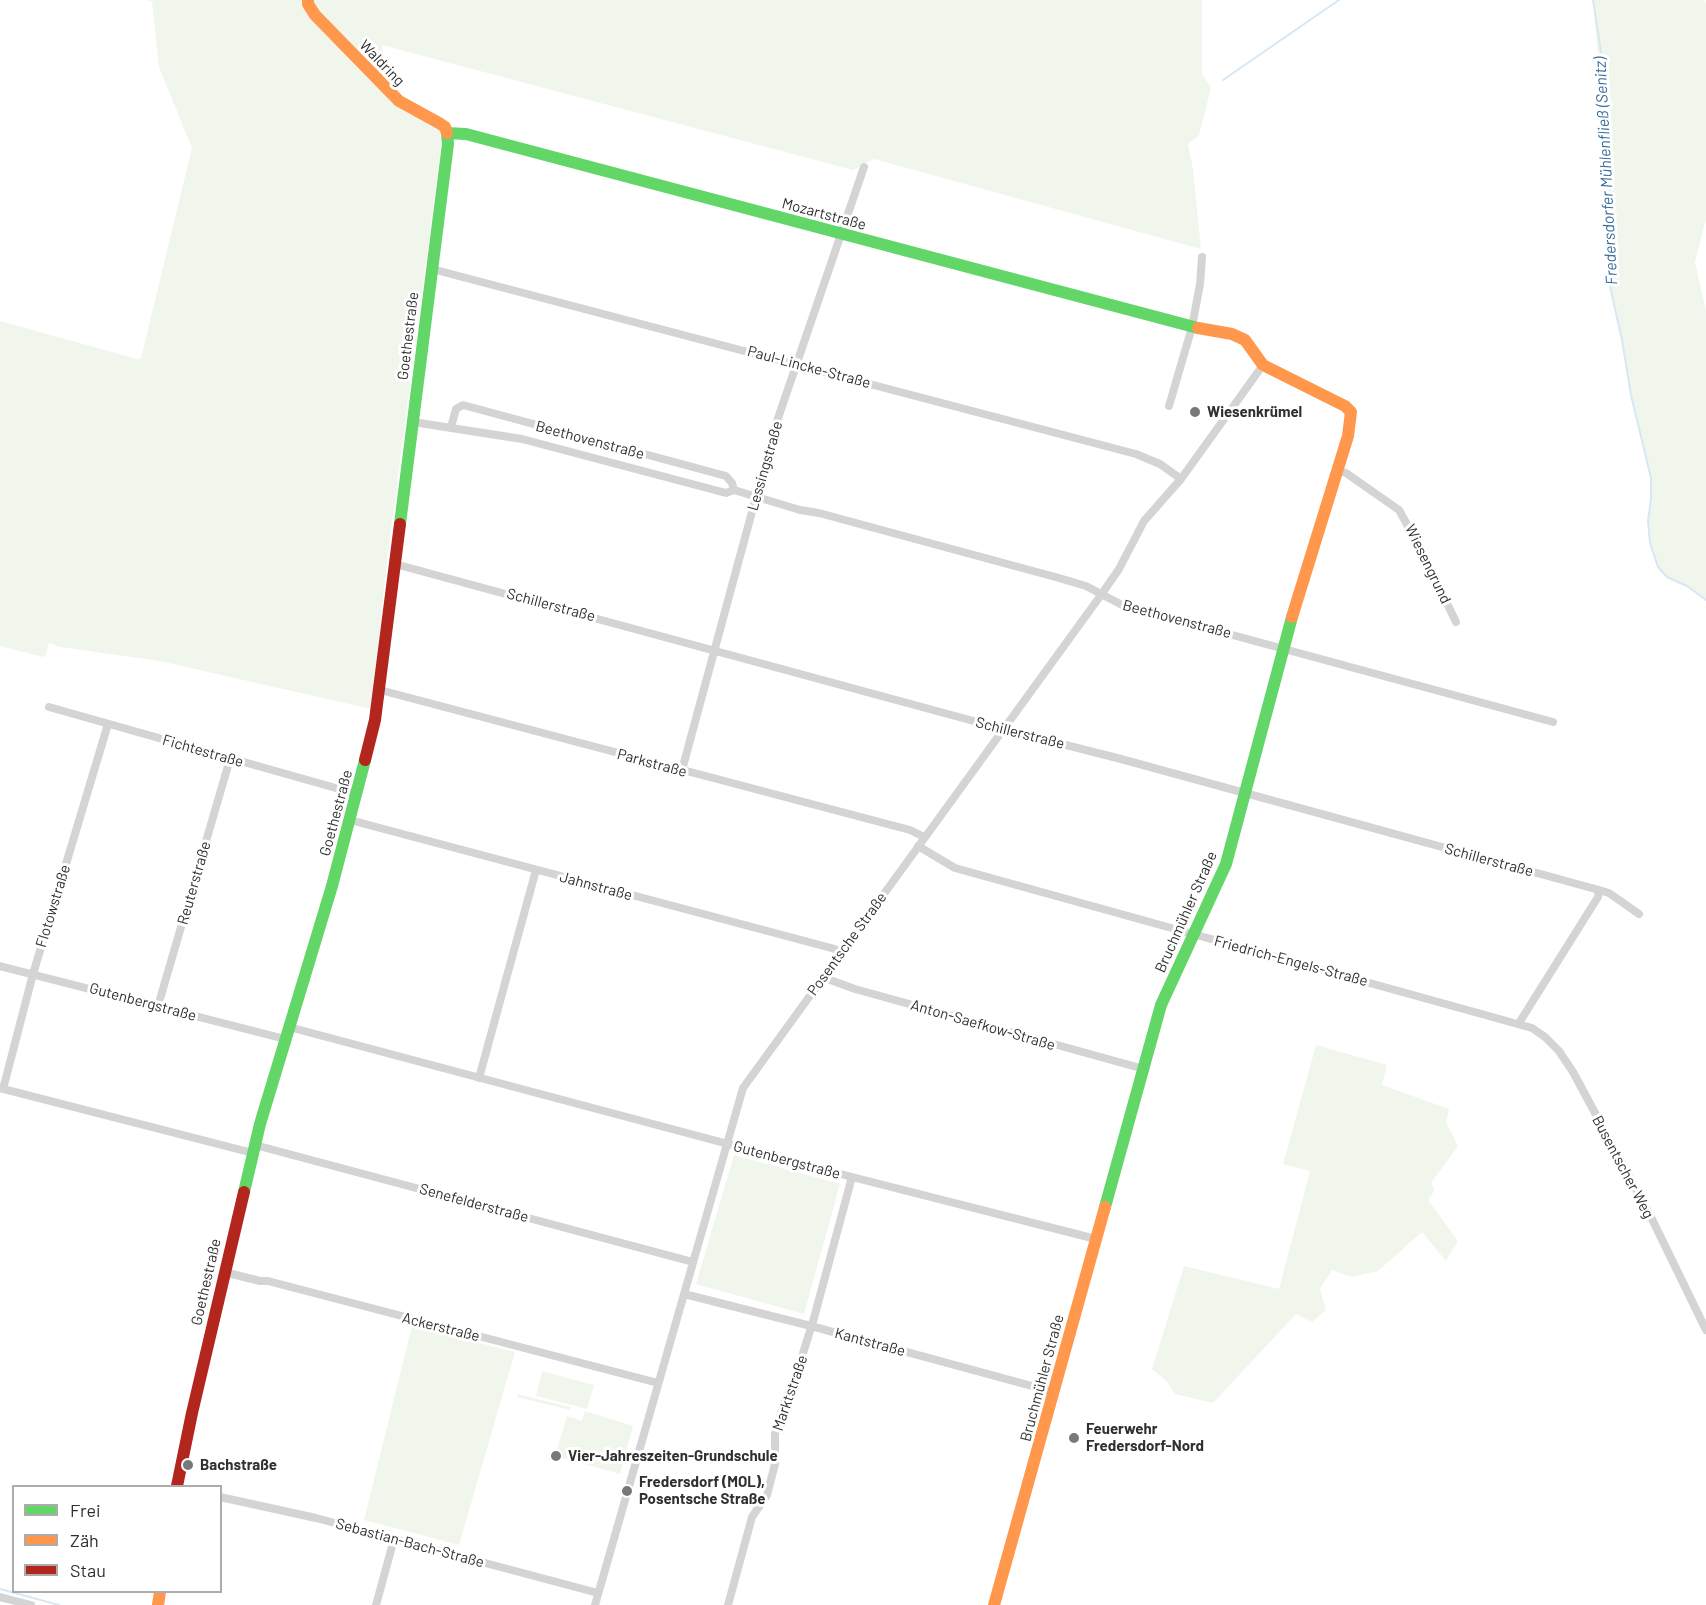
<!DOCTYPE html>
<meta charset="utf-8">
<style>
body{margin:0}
#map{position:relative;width:1706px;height:1605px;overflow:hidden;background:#fff;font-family:Barlow,sans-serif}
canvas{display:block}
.legend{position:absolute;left:12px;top:1485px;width:210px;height:108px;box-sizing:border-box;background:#fff;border:2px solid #acacac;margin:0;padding:8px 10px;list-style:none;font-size:18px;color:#303030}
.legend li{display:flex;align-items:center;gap:12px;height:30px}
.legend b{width:30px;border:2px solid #acacac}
</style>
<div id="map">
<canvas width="1706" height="1605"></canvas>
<ul class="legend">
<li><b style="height:8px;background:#63d668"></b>Frei</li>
<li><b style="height:8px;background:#ff974d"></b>Zäh</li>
<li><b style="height:8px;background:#b3261e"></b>Stau</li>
</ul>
</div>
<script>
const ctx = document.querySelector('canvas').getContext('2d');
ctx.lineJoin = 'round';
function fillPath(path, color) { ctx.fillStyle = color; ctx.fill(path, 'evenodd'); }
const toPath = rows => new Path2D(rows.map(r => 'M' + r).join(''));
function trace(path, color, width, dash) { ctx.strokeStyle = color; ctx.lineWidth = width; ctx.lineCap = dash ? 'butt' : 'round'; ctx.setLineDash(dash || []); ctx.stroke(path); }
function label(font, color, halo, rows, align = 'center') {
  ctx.font = font + ' Barlow,sans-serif'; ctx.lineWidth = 6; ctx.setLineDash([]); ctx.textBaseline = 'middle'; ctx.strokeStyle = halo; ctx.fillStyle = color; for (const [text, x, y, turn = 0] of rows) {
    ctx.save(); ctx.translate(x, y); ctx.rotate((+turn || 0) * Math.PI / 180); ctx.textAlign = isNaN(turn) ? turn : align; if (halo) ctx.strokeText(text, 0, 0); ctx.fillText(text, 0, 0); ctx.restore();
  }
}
fillPath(toPath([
 [147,0,1202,0,1202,74,1211,88,1199,135,1188,144,1193,169,1201,249,874,159,853,170,382,45,384,76,389,100,406,112,443,130,389,544,371,709,160,661,60,647,49,643,46,655,43,657,0,646,0,321,137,359,141,358,192,148,159,67,152,2],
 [1593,0,1704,0,1706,4,1706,219,1695,262,1706,311,1706,600,1687,586,1667,577,1658,567,1650,543,1648,521,1651,499,1651,478,1631,395,1622,340,1609,282,1607,256,1609,175],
 [1316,1045,1387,1065,1382,1085,1449,1109,1446,1122,1458,1146,1431,1183,1435,1190,1428,1200,1458,1241,1446,1261,1422,1232,1378,1271,1352,1277,1332,1270,1320,1289,1326,1310,1312,1322,1296,1314,1213,1403,1175,1394,1167,1382,1152,1369,1184,1266,1279,1289,1310,1171,1283,1164],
 [734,1155,840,1184,804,1314,696,1284],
 [412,1326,515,1352,459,1545,364,1520],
 [542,1371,594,1385,587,1409,536,1396],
 [517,1394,571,1407,570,1410,517,1397],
 [585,1411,633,1426,620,1474,555,1456,567,1416,582,1421]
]), '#f1f6ec');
trace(toPath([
 [1593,0,1604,71,1609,175,1607,256,1609,282,1622,340,1631,395,1651,478,1651,499,1648,521,1650,543,1658,567,1667,577,1687,586,1706,600],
 [1223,80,1339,0],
 [0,1589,59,1605]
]), '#d8e7f4', 2);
trace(toPath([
 [432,269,1136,454,1160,464,1181,479],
 [1169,406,1192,327,1200,284,1202,257],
 [413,422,522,439,726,493,734,490,800,510,819,513,1059,578,1086,586,1122,605,1553,722],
 [451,427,456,409,463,405,726,476,732,483,734,490],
 [1337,470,1346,473,1399,510,1420,548,1456,622],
 [395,564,1003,729,1121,759,1599,890,1609,893,1639,914],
 [380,690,910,830,924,837],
 [49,707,357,794],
 [682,770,775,427,864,167],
 [350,820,835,949,841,953],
 [918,846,955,868,1532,1028,1545,1037,1559,1051,1573,1072,1650,1215,1706,1330],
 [0,966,285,1039],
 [822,977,855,989,1144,1069],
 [158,1006,230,759],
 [1519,1023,1598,897,1599,890],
 [289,1027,852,1177,1096,1239],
 [479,1078,536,870],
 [0,1088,253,1153],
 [3,1089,33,974,108,724],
 [255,1145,693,1262],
 [224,1272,260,1281,268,1281,658,1383],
 [684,1294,811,1326,1054,1392],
 [220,1497,316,1518,598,1593],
 [0,1597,31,1605],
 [376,1605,394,1539],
 [595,1605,743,1088,1101,595,1119,569,1144,521,1181,479,1263,365],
 [728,1605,752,1517,767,1495,775,1464,775,1434,785,1400,795,1379,814,1318,852,1177]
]), '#d4d4d4', 8);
trace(toPath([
 [447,133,466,134,1198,328],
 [400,524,448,144,447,133],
 [244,1192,260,1124,332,886,365,760],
 [1105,1207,1161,1005,1226,864,1292,617]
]), '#63d668', 12);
trace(toPath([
 [308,0,308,4,315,15,399,101,439,123,445,127,447,133],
 [1198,328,1232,334,1245,340,1263,365,1345,406,1351,412,1348,436,1292,617],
 [158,1605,160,1592],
 [994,1605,1105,1207]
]), '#ff974d', 12);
trace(toPath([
 [365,760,375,720,400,524],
 [177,1486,192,1413,244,1192]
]), '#b3261e', 12);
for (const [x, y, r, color] of [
 [1195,412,6,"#787878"],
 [1074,1438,6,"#787878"],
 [556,1456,6,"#787878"],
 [188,1465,6,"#787878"],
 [627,1491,6,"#787878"]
]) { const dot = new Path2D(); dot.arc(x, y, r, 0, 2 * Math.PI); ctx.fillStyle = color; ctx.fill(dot); trace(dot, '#fff', 2); }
label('15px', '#303030', '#fff', [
 ["Waldring",382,63,46],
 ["Mozartstraße",824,214,15],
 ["Goethestraße",408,336,-83],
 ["Paul-Lincke-Straße",809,367,15],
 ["Beethovenstraße",590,440,15],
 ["Lessingstraße",765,466,-74],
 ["Wiesengrund",1428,564,64],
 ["Schillerstraße",551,605,15],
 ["Beethovenstraße",1177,619,15],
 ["Schillerstraße",1020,733,14],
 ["Fichtestraße",203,751,16],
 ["Parkstraße",652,763,15],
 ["Goethestraße",336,813,-75],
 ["Schillerstraße",1489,860,15],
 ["Reuterstraße",194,883,-74],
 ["Jahnstraße",596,886,15],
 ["Flotowstraße",53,906,-73],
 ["Bruchmühler Straße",1186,912,-66],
 ["Posentsche Straße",847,944,-54],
 ["Friedrich-Engels-Straße",1291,961,15],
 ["Gutenbergstraße",143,1002,15],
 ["Anton-Saefkow-Straße",983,1025,16],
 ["Gutenbergstraße",787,1160,15],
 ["Busentscher Weg",1623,1167,62],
 ["Senefelderstraße",474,1203,15],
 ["Goethestraße",206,1282,-77],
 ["Ackerstraße",441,1327,14],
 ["Kantstraße",870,1342,15],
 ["Bruchmühler Straße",1042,1378,-75],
 ["Marktstraße",790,1393,-71],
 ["Sebastian-Bach-Straße",410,1543,15]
]);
label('bold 15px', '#303030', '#fff', [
 ["Wiesenkrümel",1207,412],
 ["Feuerwehr",1086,1429],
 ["Fredersdorf-Nord",1086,1446],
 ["Vier-Jahreszeiten-Grundschule",568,1456],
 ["Bachstraße",200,1465],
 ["Fredersdorf (MOL),",639,1482],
 ["Posentsche Straße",639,1499]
], 'left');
label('italic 16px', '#376b99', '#fff', [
 ["Fredersdorfer Mühlenfließ (Senitz)",1606,171,-93]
]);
</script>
